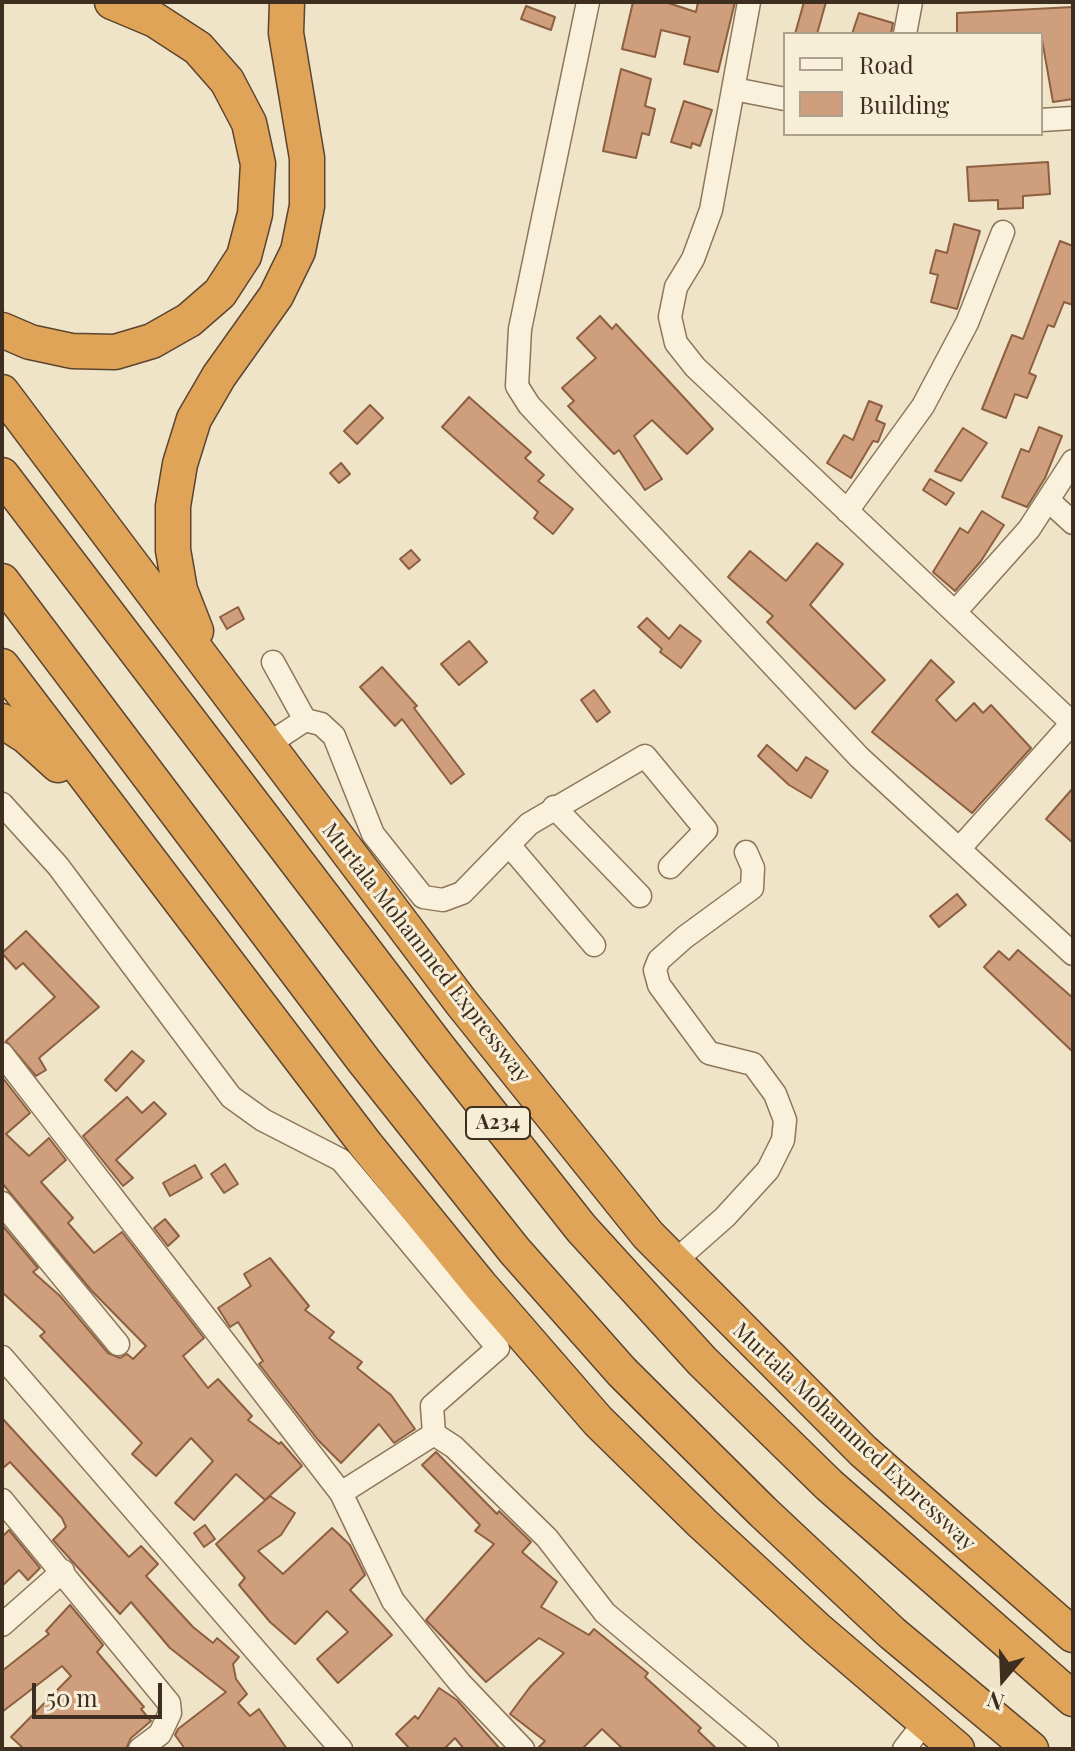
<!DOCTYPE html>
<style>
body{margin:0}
#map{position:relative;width:1075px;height:1751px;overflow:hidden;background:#f0e4c8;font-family:"Playfair Display",serif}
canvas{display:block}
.frame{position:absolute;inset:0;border:4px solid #3d2e20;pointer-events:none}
.legend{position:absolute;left:783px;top:32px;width:260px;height:104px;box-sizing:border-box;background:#f7eed8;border:2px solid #ada18e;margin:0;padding:10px 14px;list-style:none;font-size:24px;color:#3d2e20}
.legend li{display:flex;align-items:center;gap:16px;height:40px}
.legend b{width:40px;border:2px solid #ada18e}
.north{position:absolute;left:963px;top:1639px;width:80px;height:80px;-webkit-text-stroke:6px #f7eed8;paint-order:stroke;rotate:199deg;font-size:22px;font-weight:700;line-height:32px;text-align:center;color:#3d2e20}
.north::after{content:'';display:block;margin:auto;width:28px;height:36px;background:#3d2e20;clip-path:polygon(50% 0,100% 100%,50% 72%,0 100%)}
.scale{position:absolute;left:32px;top:1683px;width:130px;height:36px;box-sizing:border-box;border:4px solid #3d2e20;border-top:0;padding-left:10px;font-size:24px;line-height:28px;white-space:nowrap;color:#3d2e20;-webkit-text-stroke:6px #f7eed8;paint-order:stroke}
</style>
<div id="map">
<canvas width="1075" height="1751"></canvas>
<div class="frame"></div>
<ul class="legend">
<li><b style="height:10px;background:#faf1dc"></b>Road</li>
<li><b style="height:22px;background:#cf9f7d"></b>Building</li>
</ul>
<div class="north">N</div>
<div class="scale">50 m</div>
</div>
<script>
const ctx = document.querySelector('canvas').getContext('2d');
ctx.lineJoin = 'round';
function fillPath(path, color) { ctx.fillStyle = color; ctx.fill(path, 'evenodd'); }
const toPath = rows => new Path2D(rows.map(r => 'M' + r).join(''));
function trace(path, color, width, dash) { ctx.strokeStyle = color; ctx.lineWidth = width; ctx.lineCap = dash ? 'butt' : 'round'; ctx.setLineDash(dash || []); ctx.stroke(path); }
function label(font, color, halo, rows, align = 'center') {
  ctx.font = font + ' "Playfair Display",serif'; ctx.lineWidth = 6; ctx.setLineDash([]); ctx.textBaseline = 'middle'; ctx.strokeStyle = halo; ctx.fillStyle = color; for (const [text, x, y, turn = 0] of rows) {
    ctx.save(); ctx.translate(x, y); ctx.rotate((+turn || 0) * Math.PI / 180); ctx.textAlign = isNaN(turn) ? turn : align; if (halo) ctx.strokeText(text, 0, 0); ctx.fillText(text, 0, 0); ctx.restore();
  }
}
const building = toPath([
 [633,2,665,2,696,12,698,2,735,2,718,72,684,64,690,37,661,30,655,57,622,49,633,2],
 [804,2,826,2,817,34,795,34,804,2],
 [526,6,555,17,551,30,521,19,526,6],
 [1073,7,1073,99,1053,102,1041,34,957,34,957,13,1073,7],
 [859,13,893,23,891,34,852,34,859,13],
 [621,69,651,79,645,106,655,109,649,135,642,133,636,158,603,151,621,69],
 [684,101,712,110,700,146,692,143,691,148,671,142,684,101],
 [1048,162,1050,194,1023,196,1023,208,998,209,998,200,969,201,967,167,1048,162],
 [954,224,980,231,957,309,931,302,938,275,930,273,936,250,947,253,954,224],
 [1060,241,1073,246,1073,305,1064,302,1054,327,1048,325,1029,373,1036,376,1027,398,1015,394,1006,418,982,409,1012,335,1023,339,1060,241],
 [600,316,612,329,616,324,713,429,687,454,652,420,634,436,662,479,645,490,619,450,614,454,568,406,574,401,562,388,596,358,577,338,600,316],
 [469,397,531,452,525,458,544,475,538,481,573,509,553,534,534,518,538,512,442,427,469,397],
 [869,401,882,406,876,420,885,424,878,442,873,441,851,478,827,463,844,435,853,440,869,401],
 [370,405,383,418,357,444,344,431,370,405],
 [1039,427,1062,436,1045,478,1027,507,1002,497,1021,449,1029,452,1039,427],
 [963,428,987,443,961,481,935,471,963,428],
 [341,463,350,474,339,483,330,473,341,463],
 [930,479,954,493,946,505,923,490,930,479],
 [982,511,1004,525,981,561,955,591,933,572,960,528,968,533,982,511],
 [817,543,843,564,810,605,885,680,855,709,767,622,773,616,728,577,750,551,786,581,817,543],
 [411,550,420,560,409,569,400,559,411,550],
 [238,607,244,619,227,629,220,617,238,607],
 [647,618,669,639,680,625,701,641,681,668,660,652,662,649,638,627,647,618],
 [469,641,487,662,459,685,441,664,469,641],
 [931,660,954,682,936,700,956,721,974,703,983,713,991,705,1031,748,972,813,872,732,931,660],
 [382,667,417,706,414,708,464,774,451,784,402,719,395,726,360,687,382,667],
 [594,690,610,712,597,722,581,700,594,690],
 [767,745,797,771,806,757,828,771,811,798,789,785,758,756,767,745],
 [1073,788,1073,843,1046,819,1073,788],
 [957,894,966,905,939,927,930,916,957,894],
 [26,931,99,1007,39,1058,46,1070,36,1076,6,1041,55,997,23,963,16,969,2,953,26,931],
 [1018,950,1073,998,1073,1052,984,967,999,951,1009,960,1018,950],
 [132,1051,144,1061,116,1091,105,1080,132,1051],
 [2,1077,30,1113,6,1134,29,1156,49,1138,66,1160,41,1182,73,1218,68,1223,94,1253,122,1232,204,1338,183,1356,208,1388,218,1379,252,1416,248,1420,279,1444,281,1442,302,1466,265,1500,236,1474,194,1520,175,1503,213,1461,191,1438,156,1476,132,1454,142,1443,40,1336,45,1332,2,1292,2,1225,38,1268,33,1272,60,1296,108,1353,120,1358,127,1354,133,1359,146,1346,91,1290,2,1183,2,1077],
 [127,1097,142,1113,154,1102,166,1114,116,1160,133,1178,123,1186,83,1136,127,1097],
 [225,1164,238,1184,224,1193,211,1174,225,1164],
 [195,1165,202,1178,170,1196,163,1183,195,1165],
 [165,1219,179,1236,168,1246,154,1228,165,1219],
 [270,1258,309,1306,305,1310,334,1332,329,1338,362,1362,357,1368,391,1395,415,1429,394,1443,379,1424,341,1463,318,1440,259,1364,263,1361,238,1322,230,1327,218,1308,251,1286,244,1274,270,1258],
 [2,1418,129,1557,141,1546,158,1564,146,1576,193,1627,213,1643,217,1638,239,1657,233,1664,236,1679,247,1694,238,1703,250,1716,259,1709,287,1749,185,1749,175,1735,178,1729,226,1692,170,1648,131,1602,120,1614,53,1540,66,1527,62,1518,10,1462,2,1469,2,1418],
 [436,1452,497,1514,499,1511,531,1542,522,1552,557,1582,541,1607,589,1635,594,1629,648,1673,645,1677,701,1728,698,1731,717,1749,623,1749,602,1729,582,1749,537,1749,545,1741,510,1714,530,1687,564,1653,539,1638,486,1682,426,1620,494,1544,475,1531,480,1525,422,1465,436,1452],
 [270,1496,295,1513,281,1535,258,1551,283,1574,332,1528,350,1545,365,1575,350,1590,392,1635,338,1683,317,1659,348,1632,327,1611,295,1644,270,1622,239,1585,245,1578,216,1544,270,1496],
 [205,1525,215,1539,204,1547,194,1533,205,1525],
 [9,1530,40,1568,28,1580,19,1570,2,1586,2,1537,9,1530],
 [70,1605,103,1645,97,1652,144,1707,141,1709,151,1721,131,1738,126,1749,24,1749,11,1737,71,1676,62,1666,2,1712,2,1671,49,1634,46,1631,70,1605],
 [439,1688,457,1700,500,1749,464,1749,455,1738,444,1749,410,1749,396,1734,415,1716,418,1719,439,1688]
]);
fillPath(building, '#cf9f7d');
trace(building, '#8d5f41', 2);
const minor = toPath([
 [588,2,520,329,517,386,529,405,859,757,1073,954],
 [749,2,711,210,693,259,676,287,670,317,676,343,695,367,1073,724],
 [905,34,911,2],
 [734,89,785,99],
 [1041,120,1073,118],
 [1048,500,1073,523],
 [847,511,923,406,967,323,1003,232],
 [955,612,1029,529,1073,461],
 [273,662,305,720],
 [267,745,305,720,321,724,334,736,373,834,423,897,443,900,462,893,529,824,645,756,706,830,670,867],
 [2,804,58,866,231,1097,263,1120,341,1160,498,1348,432,1406,434,1434],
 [554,807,640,896],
 [509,845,594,945],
 [959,849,1072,723],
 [2,1054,341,1493,393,1601,460,1683,523,1749],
 [2,1203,118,1344],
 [674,1262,725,1217,768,1170,783,1140,785,1120,775,1094,753,1064,709,1053,659,985,655,970,659,960,685,937,752,888,753,868,746,852],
 [2,1357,341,1749],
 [434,1434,454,1447,547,1538,605,1613,767,1749],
 [341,1493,434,1434],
 [2,1500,169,1703,170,1713,160,1734,140,1749],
 [2,1625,63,1571],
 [904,1749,925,1722]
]);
const highway = toPath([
 [2,330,30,342,72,351,115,352,152,341,189,320,220,293,244,256,255,214,258,164,249,123,227,81,198,48,155,20,112,2],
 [2,392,461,1002,648,1235,863,1451,1073,1635],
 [2,475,438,1047,581,1228,702,1361,829,1485,1073,1699],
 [2,581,364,1061,514,1250,622,1372,763,1512,892,1633,1031,1749],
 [196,631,180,590,173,550,173,506,180,464,194,419,219,376,276,296,298,251,307,206,307,158,286,33,287,2],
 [2,666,366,1145,480,1285,598,1421,702,1523,818,1630,957,1749],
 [2,721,26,736,58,765]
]);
trace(minor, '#8d765c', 25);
trace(highway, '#5b4430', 37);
trace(minor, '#faf1dc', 22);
trace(highway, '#e0a458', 34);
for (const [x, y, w] of [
 [498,1123,64]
]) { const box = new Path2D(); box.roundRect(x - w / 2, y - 16, w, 32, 6); ctx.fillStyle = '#f7eed8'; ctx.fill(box); trace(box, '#3d2e20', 2); }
label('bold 20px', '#3d2e20', null, [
 ["A234",498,1123]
]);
label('22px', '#3d2e20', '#f7eed8', [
 ["Murtala Mohammed Expressway",426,953,52],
 ["Murtala Mohammed Expressway",854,1437,43]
]);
</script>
